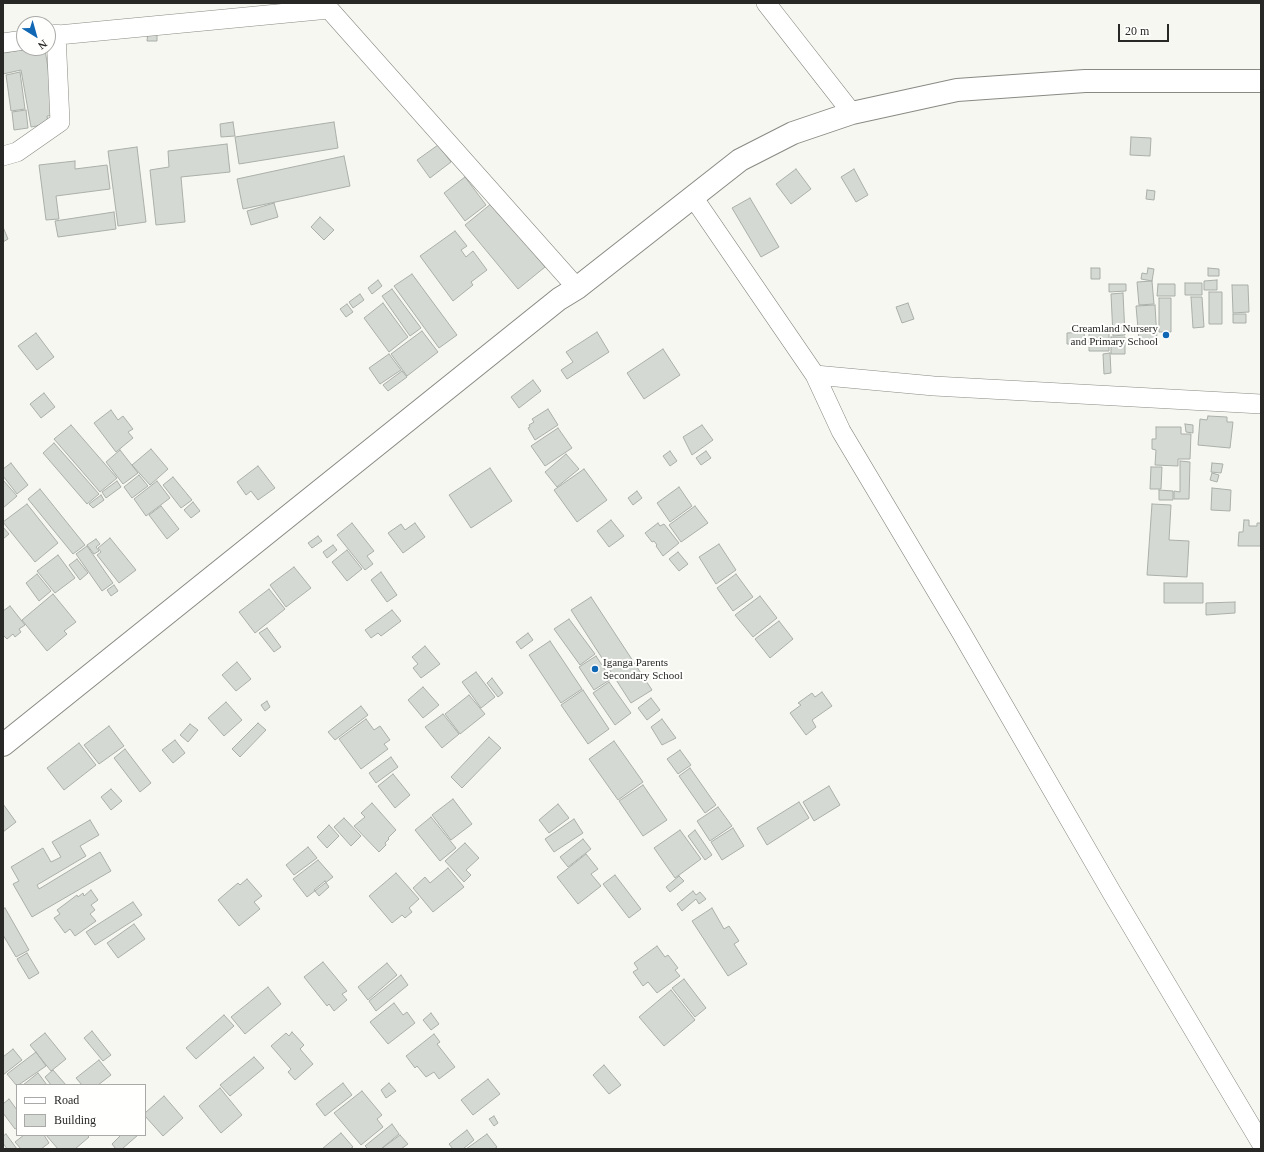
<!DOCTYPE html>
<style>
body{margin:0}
#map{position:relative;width:1264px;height:1152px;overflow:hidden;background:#f6f7f0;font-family:Georgia,serif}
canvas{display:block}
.frame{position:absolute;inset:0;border:4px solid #282826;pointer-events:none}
.legend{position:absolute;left:16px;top:1084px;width:130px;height:52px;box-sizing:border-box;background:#fffffe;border:1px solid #a9a9a8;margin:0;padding:5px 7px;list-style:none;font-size:12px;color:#282826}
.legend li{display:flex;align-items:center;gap:8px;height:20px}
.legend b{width:20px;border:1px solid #a9a9a8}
.north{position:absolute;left:16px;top:16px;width:40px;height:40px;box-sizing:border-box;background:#fffffe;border:1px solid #a9a9a8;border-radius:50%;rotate:143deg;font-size:11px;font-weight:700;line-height:16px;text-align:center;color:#282826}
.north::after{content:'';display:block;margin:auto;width:14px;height:18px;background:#1067b4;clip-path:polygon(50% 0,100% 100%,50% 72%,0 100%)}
.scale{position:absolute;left:1118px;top:24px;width:51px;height:18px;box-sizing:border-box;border:2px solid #282826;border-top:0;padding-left:5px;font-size:12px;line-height:14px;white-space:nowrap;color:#282826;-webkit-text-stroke:3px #fffffe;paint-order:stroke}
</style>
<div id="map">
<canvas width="1264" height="1152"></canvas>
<div class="frame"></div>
<ul class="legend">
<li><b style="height:5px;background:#fff"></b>Road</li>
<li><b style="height:11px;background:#d4d9d3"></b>Building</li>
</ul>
<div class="north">N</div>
<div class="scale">20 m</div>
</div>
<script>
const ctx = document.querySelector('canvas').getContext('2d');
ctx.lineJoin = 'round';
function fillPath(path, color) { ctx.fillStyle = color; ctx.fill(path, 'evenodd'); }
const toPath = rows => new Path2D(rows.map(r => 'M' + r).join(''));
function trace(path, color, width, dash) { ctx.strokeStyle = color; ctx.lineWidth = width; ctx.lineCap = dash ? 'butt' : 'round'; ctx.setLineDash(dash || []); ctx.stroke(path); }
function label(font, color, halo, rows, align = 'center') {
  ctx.font = font + ' Georgia,serif'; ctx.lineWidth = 4; ctx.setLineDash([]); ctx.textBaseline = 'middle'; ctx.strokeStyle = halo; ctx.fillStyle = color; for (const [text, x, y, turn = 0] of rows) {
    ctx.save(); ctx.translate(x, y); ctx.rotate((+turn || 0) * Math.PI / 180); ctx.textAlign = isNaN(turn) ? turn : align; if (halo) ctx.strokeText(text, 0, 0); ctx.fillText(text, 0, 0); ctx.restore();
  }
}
const building = toPath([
 [148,31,157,32,157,41,147,41,148,31],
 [33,48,45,50,56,115,47,116,48,124,31,127,21,70,3,74,3,53,33,48],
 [20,72,25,109,11,111,6,75,20,72],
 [26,110,28,128,14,130,12,112,26,110],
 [233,122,235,136,221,137,220,124,233,122],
 [334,122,338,148,239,164,235,137,334,122],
 [1131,137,1151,138,1150,156,1130,155,1131,137],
 [227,144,230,172,181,177,185,222,156,225,150,170,169,167,168,151,227,144],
 [438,145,451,162,430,178,417,160,438,145],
 [137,147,146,222,118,226,108,151,137,147],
 [344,156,350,186,243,209,237,179,344,156],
 [75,161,75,169,107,165,110,189,56,196,59,219,46,220,39,165,75,161],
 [796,169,811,189,791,204,776,184,796,169],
 [854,169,868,195,856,202,841,177,854,169],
 [465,177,486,205,465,221,444,193,465,177],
 [1147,190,1155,191,1154,200,1146,199,1147,190],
 [750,198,779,247,761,257,732,208,750,198],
 [274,203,278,217,251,225,247,211,274,203],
 [492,203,545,267,518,289,465,225,492,203],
 [114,212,116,229,58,237,55,221,114,212],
 [320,217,334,230,324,240,311,227,320,217],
 [3,227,8,239,3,242,3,227],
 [455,231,467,246,461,250,466,257,473,251,487,270,471,282,473,285,453,301,420,256,455,231],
 [1091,268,1100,268,1100,279,1091,279,1091,268],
 [1148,268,1154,269,1152,281,1141,279,1142,273,1147,274,1148,268],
 [1208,268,1219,269,1219,276,1208,276,1208,268],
 [412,274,457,335,439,348,394,286,412,274],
 [378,280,382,286,372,294,368,288,378,280],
 [1217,280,1217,290,1204,290,1204,281,1217,280],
 [1152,281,1154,304,1139,305,1137,282,1152,281],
 [1185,283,1202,283,1202,295,1185,295,1185,283],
 [1109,284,1126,284,1126,291,1109,292,1109,284],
 [1158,284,1175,284,1175,296,1157,296,1158,284],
 [1232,285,1248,285,1249,312,1233,313,1232,285],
 [392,289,421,328,410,336,382,296,392,289],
 [1209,292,1222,292,1222,324,1209,324,1209,292],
 [1123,293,1125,335,1113,336,1111,294,1123,293],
 [360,294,364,300,353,308,349,302,360,294],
 [1191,297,1202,297,1204,327,1193,328,1191,297],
 [1159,298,1171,298,1171,332,1159,332,1159,298],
 [383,303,408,337,389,352,364,318,383,303],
 [908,303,914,319,902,323,896,307,908,303],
 [347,304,353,312,346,317,340,309,347,304],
 [1155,305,1157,339,1139,340,1136,306,1155,305],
 [1233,314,1246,314,1246,323,1233,323,1233,314],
 [422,331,438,352,407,376,391,354,422,331],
 [1089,331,1109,331,1109,351,1089,351,1089,331],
 [597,332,609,352,567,379,561,370,573,362,566,352,597,332],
 [1084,332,1085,344,1067,344,1067,333,1084,332],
 [36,333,54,357,37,370,18,346,36,333],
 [1111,337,1125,337,1125,354,1111,354,1111,337],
 [663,349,680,375,644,399,627,373,663,349],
 [1110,353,1111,373,1104,374,1103,354,1110,353],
 [389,354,401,370,380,384,369,368,389,354],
 [402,371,407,377,388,391,383,385,402,371],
 [533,380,541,391,519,408,511,397,533,380],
 [44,393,55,407,41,418,30,404,44,393],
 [548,409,558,425,535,440,528,428,530,427,529,425,534,422,532,419,548,409],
 [111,410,118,420,123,416,133,429,128,432,133,438,116,452,94,423,111,410],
 [1208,416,1227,417,1227,422,1233,422,1230,448,1198,445,1200,419,1207,420,1208,416],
 [1185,424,1193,425,1193,433,1186,432,1185,424],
 [71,425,117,478,100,492,54,439,71,425],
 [702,425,713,440,692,455,683,437,702,425],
 [1156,427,1181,427,1181,434,1191,434,1190,459,1178,459,1178,466,1155,465,1156,450,1152,449,1152,439,1156,439,1156,427],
 [558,428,572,448,545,466,531,446,558,428],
 [54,443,99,494,87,504,43,453,54,443],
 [151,449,168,469,150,485,132,465,151,449],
 [120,450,138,473,123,484,106,462,120,450],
 [670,451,677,461,670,466,663,456,670,451],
 [706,451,711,458,701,465,696,458,706,451],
 [566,454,579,469,557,487,545,472,566,454],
 [1180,461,1190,462,1189,499,1174,499,1174,491,1180,492,1180,461],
 [11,463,28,485,17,494,3,476,3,469,11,463],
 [1212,463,1223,464,1221,473,1211,472,1212,463],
 [258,466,275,488,258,500,251,491,246,495,237,482,258,466],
 [1151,467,1162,467,1161,489,1150,489,1151,467],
 [490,468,512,501,471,528,449,495,490,468],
 [584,469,607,500,577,522,554,490,584,469],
 [1212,473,1219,475,1217,482,1210,480,1212,473],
 [139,475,148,486,132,498,124,487,139,475],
 [173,477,192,500,181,508,163,485,173,477],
 [3,480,17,496,3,508,3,480],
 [117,481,121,487,106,498,102,492,117,481],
 [157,481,170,498,146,516,134,499,157,481],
 [679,487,692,506,670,522,657,503,679,487],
 [1212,488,1231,490,1230,511,1211,510,1212,488],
 [40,489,85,545,73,554,28,499,40,489],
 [1159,490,1173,491,1173,500,1159,500,1159,490],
 [637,491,642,498,633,505,628,498,637,491],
 [101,495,104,500,93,508,89,504,101,495],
 [193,502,200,511,191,518,184,510,193,502],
 [27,504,58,543,35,562,3,522,27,504],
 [1152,504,1171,505,1169,540,1189,541,1187,577,1147,575,1152,504],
 [161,506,179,529,167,539,149,515,161,506],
 [695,506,708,523,681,542,669,525,695,506],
 [611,520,624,536,609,547,597,531,611,520],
 [1244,520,1249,520,1249,526,1257,526,1257,523,1261,523,1261,546,1238,546,1239,532,1243,532,1244,520],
 [352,523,374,551,367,556,373,564,365,570,337,535,352,523],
 [415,523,425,537,403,553,388,533,401,524,405,530,415,523],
 [658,523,660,526,664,524,679,543,663,556,656,546,657,545,654,541,652,542,645,533,658,523],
 [3,527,9,534,3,539,3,527],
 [318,536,322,541,312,548,308,543,318,536],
 [110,538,136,570,119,583,97,555,101,552,98,548,110,538],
 [96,539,100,544,96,547,99,551,94,554,87,545,96,539],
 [719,544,736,570,716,584,699,557,719,544],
 [333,545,337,550,327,558,323,552,333,545],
 [87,546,113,583,102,591,76,554,87,546],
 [347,550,362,569,347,581,332,562,347,550],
 [678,552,688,564,679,571,669,559,678,552],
 [58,555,75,578,55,593,37,571,58,555],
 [77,559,88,573,80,580,69,565,77,559],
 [294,567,311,588,286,607,270,585,294,567],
 [381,572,397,595,387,602,371,580,381,572],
 [37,574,51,591,39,601,26,583,37,574],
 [736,574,753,597,733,611,717,588,736,574],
 [1164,583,1203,583,1203,603,1164,603,1164,583],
 [114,585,118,591,111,596,107,590,114,585],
 [269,589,285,609,255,633,239,612,269,589],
 [53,594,76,622,64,631,67,634,47,651,22,620,53,594],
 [760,596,777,618,753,637,735,615,760,596],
 [591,597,652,690,631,703,571,610,591,597],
 [1235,602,1235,613,1206,615,1206,603,1235,602],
 [10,606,25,625,19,629,21,632,15,637,13,634,7,639,3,635,3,611,10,606],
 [392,610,401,621,381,636,378,633,371,638,365,630,392,610],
 [569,619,595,654,580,665,554,629,569,619],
 [779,621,793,639,770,658,755,639,779,621],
 [267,628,281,647,274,652,259,633,267,628],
 [528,633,533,640,521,649,516,642,528,633],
 [550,641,582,689,561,703,529,655,550,641],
 [425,646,440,664,421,678,413,668,418,664,412,657,425,646],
 [596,656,611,679,594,690,579,667,596,656],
 [237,662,251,679,236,691,222,675,237,662],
 [476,672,495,697,481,708,462,682,476,672],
 [492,678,503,693,498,697,487,683,492,678],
 [609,682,631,713,615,725,593,693,609,682],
 [423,687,439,705,423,718,408,700,423,687],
 [583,690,609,729,588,744,561,705,583,690],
 [822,692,832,706,812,720,816,727,806,735,790,713,801,705,798,703,812,693,815,697,822,692],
 [469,695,485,714,460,734,445,714,469,695],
 [651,698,660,710,647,720,638,708,651,698],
 [267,701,270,707,265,711,261,705,267,701],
 [226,702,242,720,224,736,208,718,226,702],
 [361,706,368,715,335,740,328,732,361,706],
 [443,714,459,734,442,748,425,727,443,714],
 [366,719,374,730,380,726,390,740,384,744,388,749,361,769,339,739,366,719],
 [662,719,676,738,662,745,651,727,662,719],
 [258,723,266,730,240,757,232,749,258,723],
 [190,724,198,730,188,742,180,735,190,724],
 [109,726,124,746,99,764,84,745,109,726],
 [489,737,501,748,462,788,451,777,489,737],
 [175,740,185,753,173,763,162,750,175,740],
 [614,741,643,782,618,800,589,759,614,741],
 [79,743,96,765,64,790,47,768,79,743],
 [125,749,151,783,140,792,114,758,125,749],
 [680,750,691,765,678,774,667,759,680,750],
 [391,757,398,767,376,783,369,773,391,757],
 [690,768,716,805,705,813,679,776,690,768],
 [393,774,410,795,395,808,378,786,393,774],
 [643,785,667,820,643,836,619,801,643,785],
 [829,786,840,805,814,821,803,802,829,786],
 [111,789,122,801,111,810,101,797,111,789],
 [453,799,472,824,451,840,432,815,453,799],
 [799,802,809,818,767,845,757,828,799,802],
 [372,803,396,830,388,838,389,839,385,843,386,845,379,852,354,826,365,817,361,813,372,803],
 [3,804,16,822,3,832,3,804],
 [558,804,569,818,549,833,539,820,558,804],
 [718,807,732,826,710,841,697,821,718,807],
 [431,817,456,848,440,861,415,830,431,817],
 [344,818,361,836,351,846,334,827,344,818],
 [574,819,583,833,554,852,545,839,574,819],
 [90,820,99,835,80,846,86,856,37,885,39,889,100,852,111,871,32,917,13,884,19,881,11,867,43,848,51,862,61,857,52,842,90,820],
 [329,825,339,836,327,848,317,837,329,825],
 [733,828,744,846,722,860,711,842,733,828],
 [680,830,701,859,675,878,654,848,680,830],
 [695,830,712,855,705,860,688,836,695,830],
 [583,839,591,849,568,867,560,857,583,839],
 [465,843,479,858,466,870,471,875,464,882,445,861,465,843],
 [308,847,317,858,294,875,286,865,308,847],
 [586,854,598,869,591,874,601,886,578,904,557,877,586,854],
 [318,860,333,877,307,897,293,879,318,860],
 [448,868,464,887,433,912,413,888,425,877,430,883,448,868],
 [396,873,419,899,409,908,412,912,405,918,402,915,392,923,369,896,396,873],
 [615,875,641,909,629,918,603,884,615,875],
 [679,876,684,881,670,892,666,887,679,876],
 [247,879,262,896,254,902,260,909,239,926,218,900,238,883,240,885,247,879],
 [325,881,329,887,319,896,314,890,325,881],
 [91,890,98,900,91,905,95,910,90,914,96,921,75,936,70,929,65,933,54,918,60,914,57,910,77,895,78,897,83,893,84,896,91,890],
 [693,891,696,895,700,892,706,899,699,904,696,899,682,911,677,904,693,891],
 [133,902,142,915,95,945,86,932,133,902],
 [5,908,29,950,16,957,3,935,3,909,5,908],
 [712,908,724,929,729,926,739,941,734,944,747,964,728,976,692,921,712,908],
 [134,924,145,939,118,958,107,943,134,924],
 [657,946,665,957,668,955,678,968,675,970,680,976,657,993,648,982,643,986,633,972,638,969,634,963,657,946],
 [27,953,39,973,29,979,17,959,27,953],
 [323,962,347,991,342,994,347,1000,334,1011,329,1004,327,1006,304,977,323,962],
 [387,963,397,975,368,1000,358,987,387,963],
 [401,975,408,985,376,1011,369,1001,401,975],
 [684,979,706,1008,695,1017,672,988,684,979],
 [268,987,281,1004,245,1034,231,1017,268,987],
 [671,990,695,1020,664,1046,639,1017,671,990],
 [394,1003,403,1015,407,1012,415,1023,388,1044,370,1022,394,1003],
 [431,1013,439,1024,431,1030,423,1020,431,1013],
 [224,1015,234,1026,196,1059,186,1048,224,1015],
 [92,1031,111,1055,103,1061,84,1038,92,1031],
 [292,1032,304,1045,300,1049,313,1064,295,1080,288,1072,291,1069,271,1046,286,1033,289,1036,292,1032],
 [45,1033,66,1059,51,1071,30,1045,45,1033],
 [434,1034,440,1042,437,1044,455,1067,439,1079,434,1072,426,1077,417,1066,415,1068,406,1056,434,1034],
 [13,1049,22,1060,3,1075,3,1057,13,1049],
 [36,1052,46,1066,17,1086,7,1074,36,1052],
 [254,1057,264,1068,230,1096,220,1085,254,1057],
 [99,1060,111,1075,98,1085,82,1085,76,1078,99,1060],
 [604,1065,621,1085,609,1094,593,1075,604,1065],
 [53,1070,66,1085,51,1085,45,1077,53,1070],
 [38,1073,47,1085,23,1085,38,1073],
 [488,1079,500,1094,473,1115,461,1100,488,1079],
 [343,1083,352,1095,325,1116,316,1104,343,1083],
 [389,1083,396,1091,386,1098,381,1090,389,1083],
 [220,1088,242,1115,221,1133,199,1106,220,1088],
 [362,1091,382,1115,377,1119,383,1127,361,1145,334,1113,362,1091],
 [164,1096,183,1118,163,1136,145,1116,145,1113,164,1096],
 [9,1099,17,1110,17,1128,15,1129,3,1113,3,1104,9,1099],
 [494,1116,498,1123,494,1126,489,1119,494,1116],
 [392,1124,399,1134,381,1149,368,1149,365,1146,392,1124],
 [467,1130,474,1140,463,1149,453,1149,449,1144,467,1130],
 [341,1133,353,1147,350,1149,322,1149,341,1133],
 [6,1134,17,1149,7,1149,3,1143,3,1136,6,1134],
 [487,1134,497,1147,494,1149,466,1149,487,1134],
 [24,1135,44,1135,49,1143,41,1149,21,1149,15,1142,24,1135],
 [46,1135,87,1135,89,1137,75,1149,58,1149,46,1135],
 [121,1135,138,1135,122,1149,116,1149,112,1144,121,1135],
 [400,1135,408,1144,401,1149,381,1149,400,1135]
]);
fillPath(building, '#d4d9d3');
trace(building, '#aaafa9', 1);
const minor = toPath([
 [321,3,329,9,577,288],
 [766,3,852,113],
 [48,36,329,9],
 [3,43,24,40],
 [3,156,17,152,60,122,56,34],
 [693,197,815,375,841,431,961,632,1112,893,1261,1143],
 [815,375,934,386,1261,404]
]);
const major = toPath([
 [3,745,559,299,577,288,740,160,793,133,852,113,957,90,1085,81,1261,81]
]);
trace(minor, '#898a84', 20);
trace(major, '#898a84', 24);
trace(minor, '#fff', 19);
trace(major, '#fff', 22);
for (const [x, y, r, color] of [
 [1166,335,4,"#1067b4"],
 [595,669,4,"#1067b4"]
]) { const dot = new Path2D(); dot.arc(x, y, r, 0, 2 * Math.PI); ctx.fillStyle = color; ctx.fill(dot); trace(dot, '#fffffe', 1.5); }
label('11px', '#282826', '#fffffe', [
 ["Creamland Nursery",1158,329],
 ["and Primary School",1158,342],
 ["Iganga Parents",603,663,"left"],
 ["Secondary School",603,676,"left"]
], 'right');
</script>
